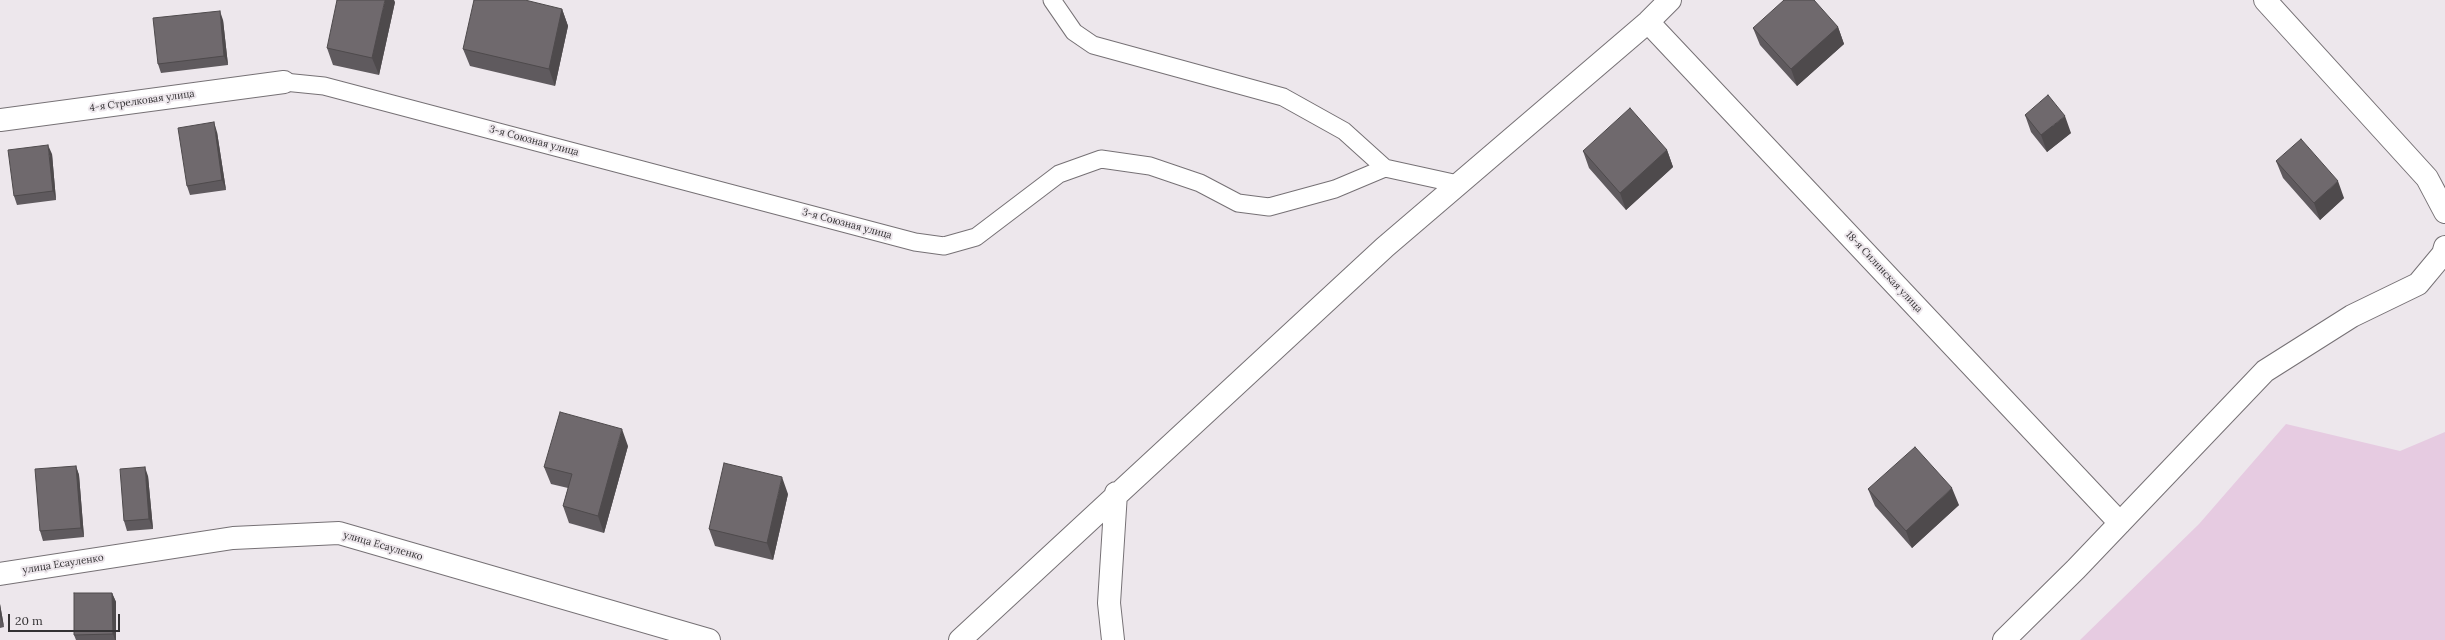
<!DOCTYPE html>
<meta charset="utf-8">
<style>
body{margin:0}
#map{position:relative;width:2445px;height:640px;overflow:hidden;background:#ede7ec;font-family:Lora,serif}
canvas{display:block}
.scale{position:absolute;left:8px;top:614px;width:112px;height:18px;box-sizing:border-box;border:2px solid #333133;border-top:0;padding-left:5px;font-size:12px;line-height:14px;white-space:nowrap;color:#333133;-webkit-text-stroke:3px #ede7ec;paint-order:stroke}
</style>
<div id="map">
<canvas width="2445" height="640"></canvas>
<div class="scale">20 m</div>
</div>
<script>
const ctx = document.querySelector('canvas').getContext('2d');
ctx.lineJoin = 'round';
function fillPath(path, color) { ctx.fillStyle = color; ctx.fill(path, 'evenodd'); }
const toPath = rows => new Path2D(rows.map(r => 'M' + r).join(''));
function trace(path, color, width, dash) { ctx.strokeStyle = color; ctx.lineWidth = width; ctx.lineCap = dash ? 'butt' : 'round'; ctx.setLineDash(dash || []); ctx.stroke(path); }
function label(font, color, halo, rows, align = 'center') {
  ctx.font = font + ' Lora,serif'; ctx.lineWidth = 4; ctx.setLineDash([]); ctx.textBaseline = 'middle'; ctx.strokeStyle = halo; ctx.fillStyle = color; for (const [text, x, y, turn = 0] of rows) {
    ctx.save(); ctx.translate(x, y); ctx.rotate((+turn || 0) * Math.PI / 180); ctx.textAlign = isNaN(turn) ? turn : align; if (halo) ctx.strokeText(text, 0, 0); ctx.fillText(text, 0, 0); ctx.restore();
  }
}
fillPath(toPath([
 [2286,424,2400,451,2445,432,2445,640,2080,640,2199,524]
]), '#e6cbe1');
const lane = toPath([
 [1052,0,1074,32,1093,45,1283,97,1344,131,1385,168,1458,184],
 [284,82,324,86,915,242,944,246,976,237,1059,174,1101,159,1150,166,1200,183,1238,203,1269,207,1335,189,1385,168]
]);
const street = toPath([
 [2265,0,2427,178,2445,212],
 [1648,22,2120,523],
 [0,120,284,82],
 [0,574,233,538,339,533,709,640],
 [960,640,1385,247,1648,22,1670,0],
 [1113,640,1109,603,1116,493],
 [2004,640,2076,569,2265,371,2352,316,2418,284,2443,254,2445,247]
]);
trace(lane, '#767175', 19);
trace(street, '#767175', 24);
trace(lane, '#fff', 17);
trace(street, '#fff', 22);
fillPath(toPath([
 [395,2,379,75,333,65,327,48],
 [562,9,568,26,555,86,470,66,463,49],
 [223,20,228,65,161,73,158,64],
 [1838,27,1844,44,1797,86,1760,45,1753,28],
 [2025,115,2071,133,2047,152,2031,132],
 [217,132,226,190,190,195,187,186],
 [1667,150,1673,167,1626,210,1589,168,1583,151],
 [52,154,56,200,17,205,14,196],
 [2276,161,2344,198,2320,220,2283,178],
 [628,446,604,533,569,523,563,506,568,488,551,484,544,467],
 [76,466,79,475,84,537,43,541,40,531],
 [148,476,153,529,127,531,124,521],
 [1868,489,1959,505,1912,548,1875,506],
 [788,494,773,560,715,546,709,529],
 [112,593,116,602,116,640,76,640,74,635],
 [0,604,4,627,0,628]
]), '#5f5a5e');
fillPath(toPath([
 [385,0,394,0,395,2,379,75,372,58],
 [562,9,568,26,555,86,549,69],
 [220,11,223,20,228,65,224,56],
 [1838,27,1844,44,1797,86,1791,69],
 [2065,116,2071,133,2047,152,2041,135],
 [214,122,217,132,226,190,222,180],
 [48,145,52,154,56,200,53,191],
 [1667,150,1673,167,1626,210,1620,193],
 [2338,181,2344,198,2320,220,2314,203],
 [622,429,628,446,604,533,598,516],
 [76,466,79,475,84,537,81,528],
 [145,467,148,476,153,529,149,519],
 [782,477,788,494,773,560,767,543],
 [1952,488,1959,505,1912,548,1906,531],
 [112,593,116,602,116,640,115,640,113,634],
 [0,604,4,627,0,616]
]), '#4e4a4c');
const building = toPath([
 [337,0,385,0,372,58,327,48,337,0],
 [474,0,525,0,562,9,549,69,463,49,474,0],
 [1784,0,1814,0,1838,27,1791,69,1753,28,1784,0],
 [220,11,224,56,158,64,153,18,220,11],
 [2048,95,2065,116,2041,135,2025,115,2048,95],
 [1630,108,1667,150,1620,193,1583,151,1630,108],
 [214,122,222,180,187,186,178,128,214,122],
 [2301,139,2338,181,2314,203,2276,161,2301,139],
 [48,145,53,191,14,196,8,150,48,145],
 [560,412,622,429,598,516,563,506,572,474,544,467,560,412],
 [1915,447,1952,488,1906,531,1868,489,1915,447],
 [724,463,782,477,767,543,709,529,724,463],
 [76,466,81,528,40,531,35,469,76,466],
 [145,467,149,519,124,521,120,469,145,467],
 [74,593,112,593,113,634,74,635,74,593]
]);
fillPath(building, '#6f696d');
trace(building, '#4e4a4c', 1);
label('10px', '#333133', '#ede7ec', [
 ["4-я Стрелковая улица",142,101,-8],
 ["3-я Союзная улица",534,141,15],
 ["3-я Союзная улица",847,224,15],
 ["18-я Силинская улица",1884,272,47],
 ["улица Есауленко",383,546,16],
 ["улица Есауленко",63,564,-9]
]);
</script>
